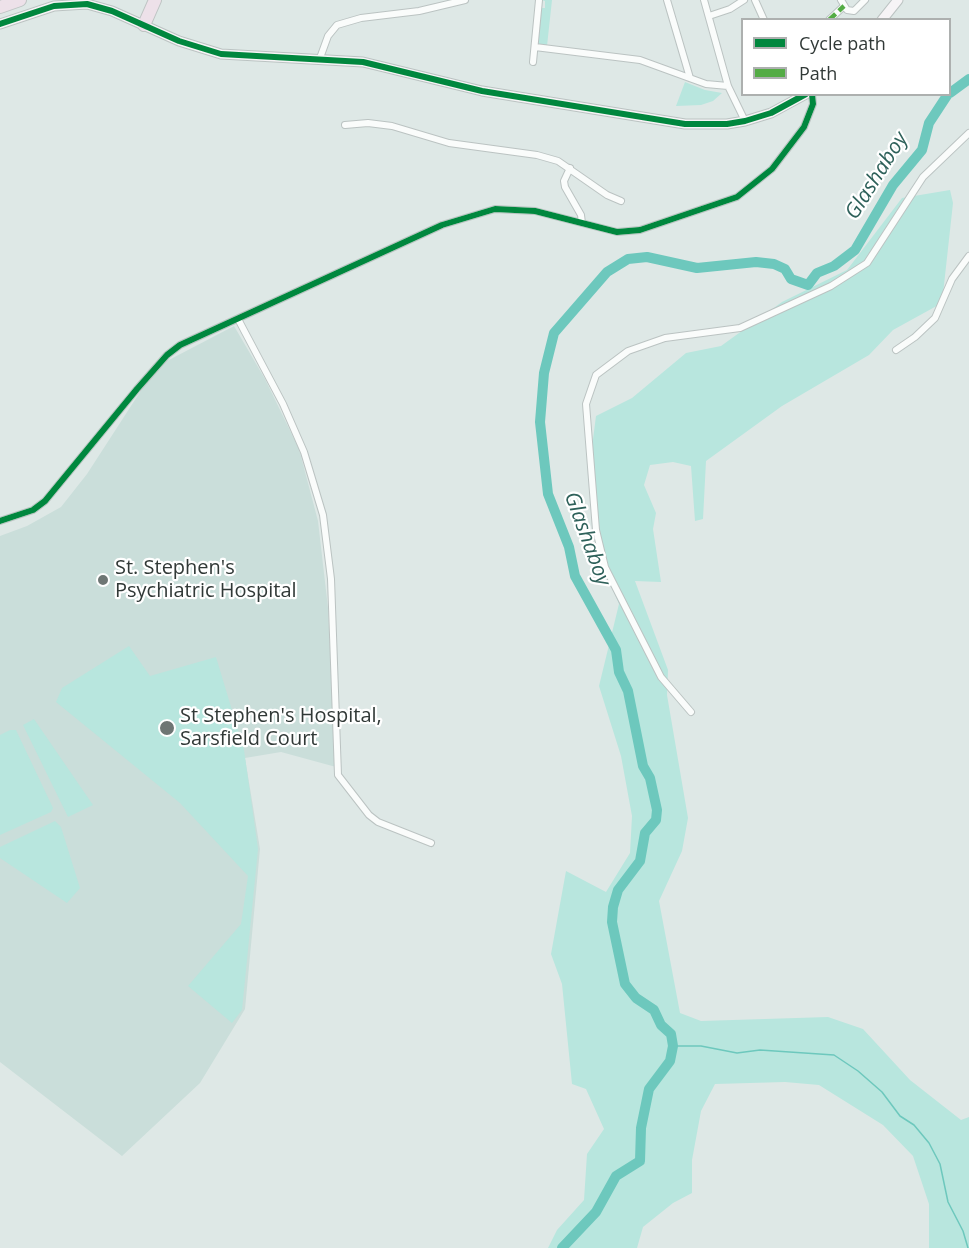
<!DOCTYPE html>
<style>
body{margin:0}
#map{position:relative;width:969px;height:1248px;overflow:hidden;background:#dee8e6;font-family:"Open Sans",sans-serif}
canvas{display:block}
.legend{position:absolute;left:741px;top:18px;width:210px;height:78px;box-sizing:border-box;background:#fff;border:2px solid #adb0af;margin:0;padding:8px 10px;list-style:none;font-size:18px;color:#313937}
.legend li{display:flex;align-items:center;gap:12px;height:30px}
.legend b{width:30px;border:2px solid #adb0af}
</style>
<div id="map">
<canvas width="969" height="1248"></canvas>
<ul class="legend">
<li><b style="height:8px;background:#00873e"></b>Cycle path</li>
<li><b style="height:8px;background:#54ac45"></b>Path</li>
</ul>
</div>
<script>
const ctx = document.querySelector('canvas').getContext('2d');
ctx.lineJoin = 'round';
function fillPath(path, color) { ctx.fillStyle = color; ctx.fill(path, 'evenodd'); }
const toPath = rows => new Path2D(rows.map(r => 'M' + r).join(''));
function trace(path, color, width, dash) { ctx.strokeStyle = color; ctx.lineWidth = width; ctx.lineCap = dash ? 'butt' : 'round'; ctx.setLineDash(dash || []); ctx.stroke(path); }
function label(font, color, halo, rows, align = 'center') {
  ctx.font = font + ' "Open Sans",sans-serif'; ctx.lineWidth = 4.5; ctx.setLineDash([]); ctx.textBaseline = 'middle'; ctx.strokeStyle = halo; ctx.fillStyle = color; for (const [text, x, y, turn = 0] of rows) {
    ctx.save(); ctx.translate(x, y); ctx.rotate((+turn || 0) * Math.PI / 180); ctx.textAlign = isNaN(turn) ? turn : align; if (halo) ctx.strokeText(text, 0, 0); ctx.fillText(text, 0, 0); ctx.restore();
  }
}
fillPath(toPath([
 [234,326,265,379,299,449,318,521,328,608,336,767,281,752,245,758,260,849,245,1009,200,1083,122,1156,0,1062,0,536,27,526,61,507,87,474,142,389,167,361]
]), '#cadeda');
fillPath(toPath([
 [541,0,552,0,547,46,536,44,540,8,545,8,545,1],
 [685,82,705,90,722,93,713,101,701,105,676,106],
 [950,190,953,203,942,303,893,330,869,355,782,406,706,461,703,519,695,521,691,466,673,462,650,465,644,485,656,513,653,529,661,582,635,581,668,670,667,695,688,818,682,851,659,901,680,1013,701,1021,828,1017,863,1029,910,1080,961,1120,969,1117,969,1248,929,1248,929,1204,913,1156,883,1125,819,1085,785,1082,715,1084,701,1111,692,1160,692,1193,673,1203,643,1227,637,1248,548,1248,557,1230,584,1200,587,1154,604,1129,586,1089,572,1084,562,984,551,954,566,871,606,892,630,853,632,816,621,756,599,686,619,604,599,558,593,522,591,455,596,416,632,398,686,353,721,346,782,302,847,270,902,198],
 [129,646,150,676,216,657,244,750,258,849,242,1010,232,1023,188,986,241,924,248,876,180,803,56,702,62,688],
 [34,719,93,805,68,817,23,725],
 [10,730,16,730,53,808,51,812,0,835,0,735],
 [55,821,61,827,80,888,67,903,0,858,0,847]
]), '#b8e6de');
trace(toPath([
 [673,1046,701,1046,737,1053,760,1050,834,1055,858,1071,882,1092,900,1116,914,1125,929,1143,940,1164,948,1202,963,1231,968,1248]
]), '#6dc8bd', 1.5);
trace(toPath([
 [950,93,969,79],
 [562,1248,596,1212,616,1176,640,1161,641,1128,649,1089,670,1061,673,1046,671,1034,661,1025,654,1010,636,998,625,984,612,922,613,907,618,890,640,861,645,833,656,820,657,810,650,778,643,766,628,691,619,672,616,650,575,576,569,547,548,494,540,422,544,373,554,333,607,272,628,259,647,257,697,268,756,262,774,264,785,269,791,279,808,285,817,273,834,266,855,250,893,185,922,150,929,123,948,94]
]), '#6dc8bd', 10);
const street = toPath([
 [667,0,690,78],
 [704,0,728,86,745,121],
 [755,0,764,20],
 [841,0,847,10,854,11,865,0],
 [709,16,730,9,744,0],
 [829,20,844,6],
 [535,47,640,60,706,84,728,86],
 [320,58,328,36,337,25,361,18,419,11,465,0],
 [533,62,539,0],
 [345,125,368,123,392,126,449,143,537,155,558,161,607,195,621,201],
 [570,168,564,181,565,187,581,215,582,223],
 [238,319,283,404,304,452,323,515,331,579,338,775,369,815,378,822,431,843],
 [896,350,915,337,935,318,952,279,969,256],
 [0,521,33,510,45,501,137,389,167,355,180,345,442,225,495,209,535,211,617,232,640,230,737,197,772,169,804,127,813,104,812,94],
 [691,712,661,677,605,567,596,530,586,404,596,375,628,351,665,338,740,328,831,286,867,263,923,177,969,133]
]);
const secondary = toPath([
 [882,20,898,0],
 [0,24,54,6,87,4,112,11,179,41,221,54,363,62,482,91,685,124,727,124,745,121,771,113,806,94]
]);
const highway = toPath([
 [0,7,20,0],
 [144,25,155,0]
]);
trace(street, '#bbc3c2', 8);
trace(secondary, '#bbc3c2', 11);
trace(highway, '#bec4c3', 14);
trace(street, '#fafcfb', 6);
trace(secondary, '#f6f4f6', 9);
trace(highway, '#ede1e9', 12);
trace(toPath([
 [829,20,844,6]
]), '#54ac45', 4.5, [9, 4.5]);
trace(toPath([
 [0,24,54,6,87,4,112,11,179,41,221,54,363,62,482,91,685,124,727,124,745,121,771,113,806,94],
 [0,521,33,510,45,501,137,389,167,355,180,345,442,225,495,209,535,211,617,232,640,230,737,197,772,169,804,127,813,104,812,94]
]), '#00873e', 6);
for (const [x, y, r, color] of [
 [103,580,6,"#6e7674"],
 [167,728,8,"#6e7674"]
]) { const dot = new Path2D(); dot.arc(x, y, r, 0, 2 * Math.PI); ctx.fillStyle = color; ctx.fill(dot); trace(dot, '#fff', 2); }
label('20px', '#313937', '#fff', [
 ["St. Stephen's",115,568],
 ["Psychiatric Hospital",115,591],
 ["St Stephen's Hospital,",180,716],
 ["Sarsfield Court",180,739]
], 'left');
label('italic 21px', '#2e615a', '#fff', [
 ["Glashaboy",877,176,-58],
 ["Glashaboy",587,539,70]
]);
</script>
